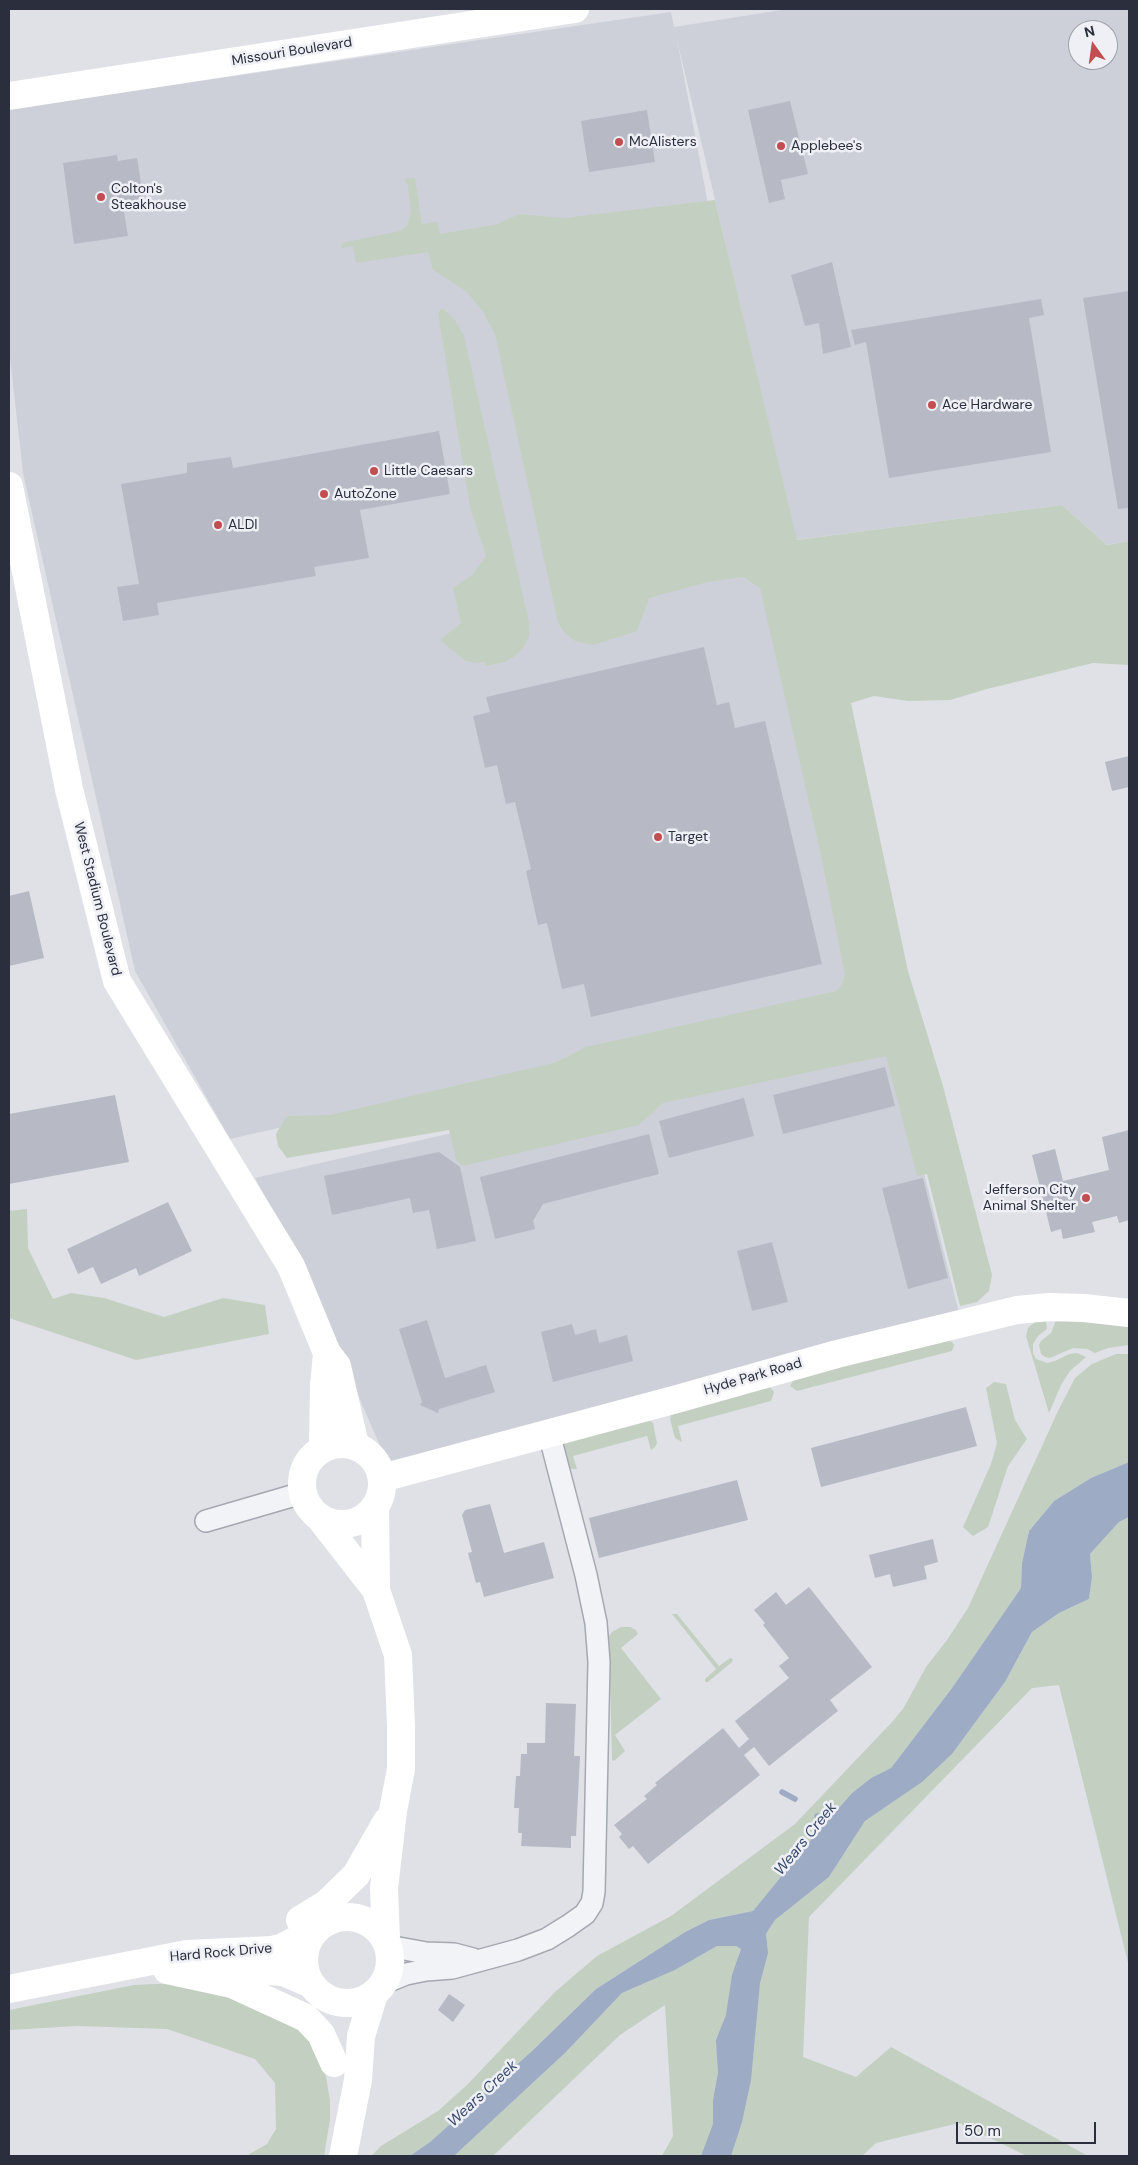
<!DOCTYPE html>
<style>
body{margin:0}
#map{position:relative;width:1138px;height:2165px;overflow:hidden;background:#dfe1e7;font-family:"DM Sans",sans-serif}
canvas{display:block}
.frame{position:absolute;inset:0;border:10px solid #2a2e3d;pointer-events:none}
.north{position:absolute;left:1068px;top:20px;width:50px;height:50px;box-sizing:border-box;background:#eff0f5;border:1px solid #a0a2ab;border-radius:50%;rotate:346deg;font-size:14px;font-weight:700;line-height:20px;text-align:center;color:#2a2e3d}
.north::after{content:'';display:block;margin:auto;width:18px;height:22px;background:#c24e52;clip-path:polygon(50% 0,100% 100%,50% 72%,0 100%)}
.scale{position:absolute;left:956px;top:2122px;width:140px;height:22px;box-sizing:border-box;border:2px solid #2a2e3d;border-top:0;padding-left:6px;font-size:15px;line-height:18px;white-space:nowrap;color:#2a2e3d;-webkit-text-stroke:4px #eff0f5;paint-order:stroke}
</style>
<div id="map">
<canvas width="1138" height="2165"></canvas>
<div class="frame"></div>
<div class="north">N</div>
<div class="scale">50 m</div>
</div>
<script>
const ctx = document.querySelector('canvas').getContext('2d');
ctx.lineJoin = 'round';
function fillPath(path, color) { ctx.fillStyle = color; ctx.fill(path, 'evenodd'); }
const toPath = rows => new Path2D(rows.map(r => 'M' + r).join(''));
function trace(path, color, width, dash) { ctx.strokeStyle = color; ctx.lineWidth = width; ctx.lineCap = dash ? 'butt' : 'round'; ctx.setLineDash(dash || []); ctx.stroke(path); }
function label(font, color, halo, rows, align = 'center') {
  ctx.font = font + ' "DM Sans",sans-serif'; ctx.lineWidth = 5; ctx.setLineDash([]); ctx.textBaseline = 'middle'; ctx.strokeStyle = halo; ctx.fillStyle = color; for (const [text, x, y, turn = 0] of rows) {
    ctx.save(); ctx.translate(x, y); ctx.rotate((+turn || 0) * Math.PI / 180); ctx.textAlign = isNaN(turn) ? turn : align; if (halo) ctx.strokeText(text, 0, 0); ctx.fillText(text, 0, 0); ctx.restore();
  }
}
fillPath(toPath([
 [788,9,1129,9,1129,541,1107,545,1062,505,796,540,677,40,858,996,230,1139,135,971,23,473,9,349,9,109,671,12,674,27],
 [1078,30,1108,30,1108,60,1078,60],
 [889,1033,959,1313,387,1462,306,1274,255,1178]
]), '#ced0d9');
fillPath(toPath([
 [415,178,422,224,437,222,440,234,498,224,519,214,564,218,715,200,797,540,1062,505,1107,545,1129,541,1129,665,1093,663,987,689,950,700,908,701,874,696,851,703,908,971,943,1086,992,1275,989,1291,977,1302,960,1306,927,1174,917,1176,886,1056,663,1103,639,1125,463,1166,456,1160,449,1130,287,1158,278,1146,276,1134,287,1116,330,1115,557,1062,586,1047,836,991,842,984,845,974,820,851,760,588,743,577,708,582,649,598,637,631,593,645,575,641,564,632,558,623,495,334,483,312,467,292,433,270,428,252,356,263,353,246,341,248,342,244,346,242,400,231,407,226,411,211,408,186,404,179],
 [441,309,444,309,455,320,464,336,529,622,529,636,524,647,515,656,505,662,486,666,484,662,475,663,464,660,440,640,461,623,453,588,472,575,486,556,470,507,438,313],
 [27,1209,28,1248,53,1299,71,1293,104,1298,164,1317,223,1298,265,1305,269,1334,136,1360,9,1318,9,1211],
 [1056,1320,1083,1320,1129,1326,1129,1345,1108,1348,1095,1353,1087,1349,1073,1348,1050,1358,1045,1357,1041,1354,1039,1345,1041,1341,1051,1333],
 [1036,1321,1046,1321,1047,1329,1038,1336,1033,1344,1033,1353,1036,1359,1047,1363,1055,1361,1069,1354,1077,1353,1086,1357,1070,1371,1061,1385,1049,1413,1026,1336,1028,1328],
 [946,1340,952,1342,954,1345,952,1351,797,1391,790,1386,794,1379],
 [1116,1354,1129,1354,1129,1462,1091,1478,1054,1501,1029,1531,1022,1563,1021,1588,952,1688,891,1768,871,1778,852,1793,815,1835,753,1911,709,1920,685,1932,596,1989,532,2051,430,2142,410,2156,371,2156,381,2146,438,2111,468,2084,556,1991,597,1956,671,1916,795,1824,892,1722,903,1709,926,1667,947,1640,968,1608,1058,1411,1075,1378,1092,1364],
 [994,1382,1006,1384,1015,1420,1027,1439,1008,1466,988,1527,973,1536,963,1527,991,1464,997,1443,986,1388],
 [765,1387,771,1388,774,1392,771,1401,678,1426,682,1442,675,1438,670,1419,671,1414],
 [649,1420,653,1423,657,1443,655,1447,651,1450,647,1436,573,1456,577,1469,572,1469,568,1467,563,1445,565,1441],
 [1129,1517,1129,1967,1059,1685,1032,1688,809,1917,803,2057,856,2077,891,2047,1088,2156,1027,2156,959,2123,876,2143,862,2156,662,2156,673,2136,665,2005,620,2035,493,2156,454,2156,565,2053,622,1993,675,1970,717,1946,736,1946,741,1949,738,1957,766,1934,775,1920,829,1877,865,1821,921,1782,952,1754,1005,1682,1032,1632,1059,1613,1089,1599,1092,1577,1090,1554,1119,1522],
 [672,1614,677,1614,719,1666,730,1658,733,1659,732,1662,708,1682,705,1682,705,1679,716,1669],
 [621,1627,630,1627,636,1630,638,1634,621,1648,661,1699,615,1735,625,1751,614,1761,612,1760,609,1636,612,1632],
 [179,1983,225,1992,298,2025,322,2054,330,2100,330,2120,324,2156,246,2156,267,2144,276,2129,275,2083,255,2059,167,2029,77,2026,9,2030,9,2010,134,1985]
]), '#c3d0c1');
fillPath(toPath([
 [1129,1462,1129,1517,1119,1522,1090,1554,1092,1577,1089,1599,1059,1613,1032,1632,1005,1682,952,1754,922,1782,865,1821,829,1877,775,1920,766,1934,768,1953,760,1983,751,2080,742,2122,731,2156,701,2156,713,2124,713,2100,718,2073,716,2040,726,2015,732,1975,741,1949,736,1946,717,1946,675,1970,622,1993,565,2053,454,2156,410,2156,430,2142,532,2051,596,1989,685,1932,709,1920,753,1911,815,1835,852,1793,871,1778,891,1768,952,1688,1021,1588,1022,1563,1029,1531,1054,1501,1091,1478]
]), '#9dabc4');
trace(toPath([
 [782,1792,795,1799],
 [817,1816,834,1821]
]), '#9dabc4', 5.5);
fillPath(toPath([
 [790,101,808,174,781,180,785,199,769,203,748,110],
 [647,110,655,162,589,172,581,121],
 [117,155,118,161,137,158,144,203,123,206,128,236,74,244,63,163],
 [832,262,851,347,823,354,819,323,805,326,791,275],
 [1129,291,1129,508,1118,509,1083,298],
 [1041,299,1044,315,1029,318,1051,452,889,478,866,342,855,345,851,330],
 [439,431,450,494,360,510,369,558,314,567,316,576,157,603,159,615,123,621,117,587,139,584,121,484,187,473,187,463,231,457,233,468],
 [704,647,717,705,729,702,735,728,765,721,822,964,591,1017,584,984,562,989,547,923,538,925,526,871,531,869,515,802,506,804,497,765,485,768,473,716,490,712,486,697],
 [1129,756,1129,787,1112,791,1105,762],
 [29,891,44,958,9,966,9,896],
 [885,1067,895,1106,783,1134,773,1095],
 [115,1095,129,1162,9,1184,9,1114],
 [744,1098,754,1136,669,1158,659,1121],
 [1129,1130,1129,1220,1119,1223,1117,1216,1092,1222,1095,1232,1063,1239,1061,1229,1051,1232,1032,1155,1055,1149,1063,1181,1109,1170,1102,1137],
 [649,1134,659,1174,543,1204,533,1221,535,1229,495,1239,480,1177],
 [439,1152,460,1167,476,1241,437,1249,429,1210,413,1213,410,1198,332,1215,324,1176],
 [923,1178,948,1278,908,1289,882,1188],
 [168,1202,192,1251,139,1276,136,1268,101,1284,93,1267,78,1274,67,1249],
 [772,1242,788,1302,752,1311,737,1251],
 [427,1320,445,1378,486,1365,495,1392,439,1409,438,1413,420,1405,422,1402,399,1329],
 [572,1324,575,1335,596,1329,599,1343,627,1335,633,1361,553,1382,541,1332],
 [966,1407,977,1446,821,1487,811,1448],
 [737,1480,748,1520,599,1558,589,1518],
 [490,1504,504,1553,544,1542,554,1578,484,1597,480,1582,476,1583,468,1553,472,1552,462,1515,465,1510],
 [933,1539,938,1562,924,1566,927,1579,893,1587,890,1574,875,1578,869,1555],
 [809,1587,872,1667,830,1700,838,1711,769,1766,754,1747,744,1755,760,1775,648,1864,633,1846,629,1849,619,1837,622,1834,614,1825,647,1799,644,1796,657,1785,655,1783,723,1728,739,1748,749,1739,735,1721,789,1678,779,1666,789,1658,763,1625,765,1623,754,1610,776,1592,786,1605],
 [546,1703,576,1704,574,1756,580,1756,576,1836,571,1836,571,1848,521,1846,522,1833,518,1833,519,1808,514,1808,516,1776,520,1776,521,1754,527,1754,527,1743,545,1743],
 [449,1994,465,2005,453,2022,438,2010]
]), '#b7bac4');
const street = toPath([
 [206,1521,302,1493],
 [388,1946,426,1953,454,1954,473,1959],
 [384,1983,406,1974,426,1970,452,1968,518,1950,547,1939,568,1926,585,1914,592,1903,594,1892,599,1662,596,1623,586,1575,549,1433]
]);
trace(street, '#a5a8b1', 24);
trace(street, '#f2f3f6', 21);
trace(toPath([
 [9,96,575,9],
 [9,486,69,789,117,981,291,1266,327,1353,337,1366,355,1445],
 '302 1484a40 40 0 1 1 80 0a40 40 0 1 1-80 0Z',
 [323,1447,324,1385,327,1354],
 [382,1478,677,1399,837,1354,1017,1310,1049,1307,1084,1308,1129,1313],
 [375,1507,376,1590,398,1655,401,1726,401,1769,393,1811,384,1888,386,1939],
 [320,1518,376,1590],
 '304 1960a43 43 0 1 1 86 0a43 43 0 1 1-86 0Z',
 [300,1920,326,1904,356,1875,387,1821],
 [225,1968,283,1972,311,1984],
 [167,1970,232,1984,306,2018,321,2034,334,2063],
 [9,1989,187,1954,272,1950,281,1948,316,1930],
 [343,2156,358,2080,361,2036,374,1994]
]), '#fff', 28);
for (const [x, y, r, color] of [
 [619,142,5,"#c24e52"],
 [781,146,5,"#c24e52"],
 [101,197,5,"#c24e52"],
 [932,405,5,"#c24e52"],
 [374,471,5,"#c24e52"],
 [324,494,5,"#c24e52"],
 [218,525,5,"#c24e52"],
 [658,837,5,"#c24e52"],
 [1086,1198,5,"#c24e52"]
]) { const dot = new Path2D(); dot.arc(x, y, r, 0, 2 * Math.PI); ctx.fillStyle = color; ctx.fill(dot); trace(dot, '#eff0f5', 2); }
label('14px', '#2a2e3d', '#eff0f5', [
 ["Missouri Boulevard",292,52,-9],
 ["West Stadium Boulevard",97,899,76],
 ["Hyde Park Road",753,1377,-16],
 ["Hard Rock Drive",221,1953,-5]
]);
label('14px', '#2a2e3d', '#eff0f5', [
 ["McAlisters",629,142],
 ["Applebee's",791,146],
 ["Colton's",111,189],
 ["Steakhouse",111,205],
 ["Ace Hardware",942,405],
 ["Little Caesars",384,471],
 ["AutoZone",334,494],
 ["ALDI",228,525],
 ["Target",668,837],
 ["Jefferson City",1076,1190,"right"],
 ["Animal Shelter",1076,1206,"right"]
], 'left');
label('italic 15px', '#37496d', '#eff0f5', [
 ["Wears Creek",806,1839,-51],
 ["Wears Creek",483,2094,-43]
]);
</script>
